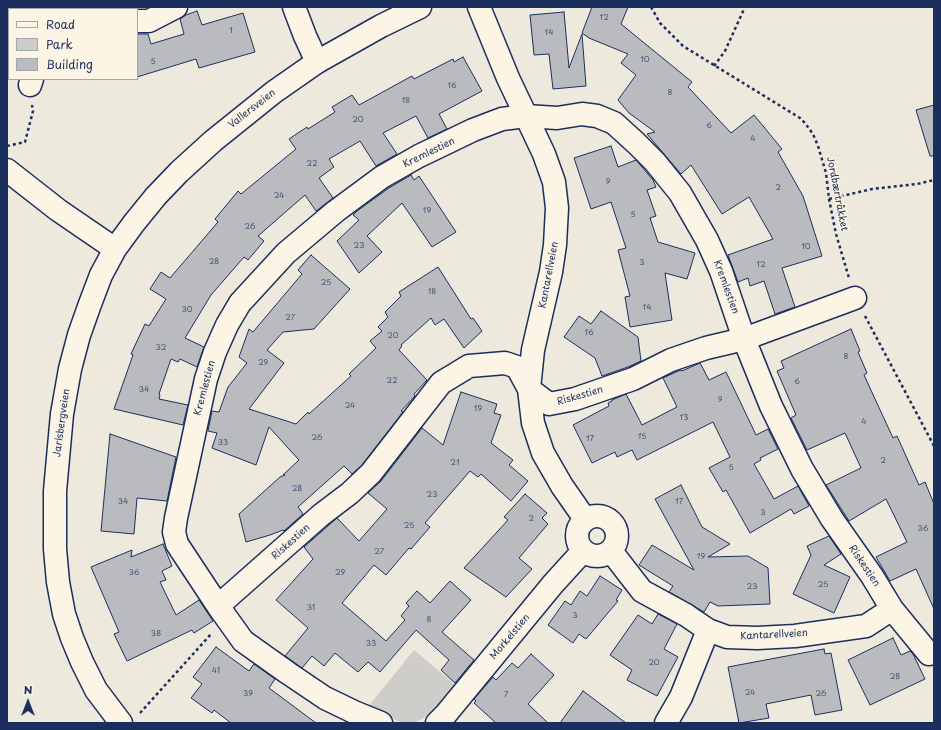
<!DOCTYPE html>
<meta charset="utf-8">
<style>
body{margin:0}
#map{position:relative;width:941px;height:730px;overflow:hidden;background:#eee9dd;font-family:"Playpen Sans",sans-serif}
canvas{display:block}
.frame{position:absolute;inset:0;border:8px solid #1b2f5e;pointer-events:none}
.legend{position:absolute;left:8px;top:8px;width:130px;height:72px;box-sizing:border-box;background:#fcf5e5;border:1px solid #a2a6af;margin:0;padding:5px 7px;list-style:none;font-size:12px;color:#1b2f5e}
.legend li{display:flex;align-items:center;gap:8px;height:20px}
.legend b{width:20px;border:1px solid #a2a6af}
.north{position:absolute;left:8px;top:682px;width:40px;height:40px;-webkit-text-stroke:3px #fcf5e5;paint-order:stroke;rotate:0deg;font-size:11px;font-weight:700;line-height:16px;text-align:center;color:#1b2f5e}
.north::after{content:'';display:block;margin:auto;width:14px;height:18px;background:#1b2f5e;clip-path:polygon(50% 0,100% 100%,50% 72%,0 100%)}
</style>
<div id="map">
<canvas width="941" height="730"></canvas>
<div class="frame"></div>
<ul class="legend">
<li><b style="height:5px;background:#fcf5e5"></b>Road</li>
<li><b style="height:11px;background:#cfcdca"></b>Park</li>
<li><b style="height:11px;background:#babbbe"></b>Building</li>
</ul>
<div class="north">N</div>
</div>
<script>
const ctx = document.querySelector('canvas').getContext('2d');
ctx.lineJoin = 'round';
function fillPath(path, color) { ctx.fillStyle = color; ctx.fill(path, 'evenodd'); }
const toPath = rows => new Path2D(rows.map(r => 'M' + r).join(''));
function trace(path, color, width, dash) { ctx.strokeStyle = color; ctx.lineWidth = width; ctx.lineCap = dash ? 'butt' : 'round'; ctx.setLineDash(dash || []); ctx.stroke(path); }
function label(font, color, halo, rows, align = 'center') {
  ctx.font = font + ' "Playpen Sans",sans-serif'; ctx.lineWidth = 3; ctx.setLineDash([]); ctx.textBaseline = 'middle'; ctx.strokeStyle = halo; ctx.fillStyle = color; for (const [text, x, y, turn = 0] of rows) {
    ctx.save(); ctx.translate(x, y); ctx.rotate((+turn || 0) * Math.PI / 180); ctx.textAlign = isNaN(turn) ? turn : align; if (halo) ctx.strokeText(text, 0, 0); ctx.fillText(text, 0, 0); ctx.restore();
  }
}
fillPath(toPath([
 [414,650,457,686,430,715,415,722,403,723,367,708]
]), '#cfcdca');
const building = toPath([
 [592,7,628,7,621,24,692,82,688,87,731,133,754,115,782,149,778,152,803,196,822,256,782,268,795,307,775,314,764,281,750,286,748,278,738,282,728,255,773,239,749,197,722,214,691,165,681,174,647,134,655,132,629,113,618,100,636,75,621,63,628,54,589,38,582,33,592,7],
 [197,11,202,25,243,13,255,52,199,68,196,59,137,77,137,34,148,34,151,44,184,34,180,19,186,15,197,11],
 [564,12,569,68,582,34,586,86,553,89,549,54,534,55,530,15,564,12],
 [463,57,482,91,439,114,447,129,428,138,416,116,383,133,397,154,376,166,360,141,329,159,334,167,319,178,333,198,316,211,305,195,258,236,264,241,248,260,244,257,211,295,185,338,204,347,197,367,180,359,178,362,171,359,159,394,160,395,159,399,188,405,183,425,114,409,133,355,131,354,145,324,149,326,166,299,150,289,161,272,170,278,218,222,215,219,238,191,241,194,296,149,289,139,307,127,308,129,335,112,332,107,352,95,359,105,412,76,414,79,453,59,454,62,463,57],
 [934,105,934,156,930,156,916,110,934,105],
 [611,146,618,167,636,160,653,180,656,187,647,190,656,216,650,218,658,242,695,253,687,279,665,273,672,320,630,327,625,297,630,296,618,250,626,248,611,202,591,209,574,158,611,146],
 [411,175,414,180,419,176,456,232,432,247,402,203,367,236,382,252,359,273,337,241,359,220,353,215,357,211,389,188,411,175],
 [311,255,350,289,314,329,283,332,267,350,284,363,249,409,296,424,308,412,309,414,351,376,349,374,376,348,370,341,382,331,378,327,388,317,385,312,401,296,399,292,438,267,471,319,473,318,482,331,464,348,444,319,435,325,431,318,401,345,402,346,399,350,427,380,414,394,415,396,401,411,403,412,362,465,352,474,344,466,298,507,303,514,284,531,283,530,270,535,246,542,239,514,280,477,285,475,283,475,299,460,269,427,256,465,212,448,217,433,208,431,212,411,219,412,228,387,247,363,239,357,249,329,253,332,302,274,298,270,311,255],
 [601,311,638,337,641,361,628,367,602,376,595,358,564,337,579,316,591,324,601,311],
 [851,329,860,351,858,352,867,373,864,375,893,438,897,436,919,485,925,482,934,504,934,609,916,569,890,581,876,557,907,542,886,499,849,521,826,485,861,468,845,433,807,450,791,418,796,415,777,371,784,368,781,361,851,329],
 [700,363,709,380,726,372,756,435,768,429,778,449,760,458,761,460,754,464,774,499,798,486,809,506,794,514,791,509,750,533,726,490,723,492,709,468,730,457,713,422,637,460,632,450,617,457,615,452,592,463,573,425,609,406,608,403,612,401,612,400,626,394,642,425,677,407,663,378,676,372,681,370,682,371,700,363],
 [461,392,497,404,494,413,501,415,491,443,513,460,509,465,528,481,511,501,481,474,478,477,470,471,425,523,430,527,411,549,409,548,386,575,374,565,342,603,386,641,405,620,401,616,409,606,406,603,417,591,430,603,450,581,471,600,442,632,474,660,455,683,441,670,449,660,416,630,380,672,368,662,358,672,335,653,324,666,312,656,302,668,285,656,308,628,276,600,313,559,304,547,337,518,359,541,387,509,368,493,381,481,422,428,443,445,461,392],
 [110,434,176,457,167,501,137,498,134,534,101,531,110,434],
 [681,485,702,527,730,544,708,557,748,556,768,568,770,604,718,606,710,602,704,612,669,592,673,586,639,565,652,545,694,570,655,499,681,485],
 [525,494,547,513,542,518,548,524,519,558,532,569,506,597,464,568,508,520,504,517,525,494],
 [829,536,841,554,824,565,850,577,834,613,793,594,811,555,807,546,829,536],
 [163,544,172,566,162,571,166,580,160,582,176,615,199,600,213,621,194,633,192,630,127,661,114,634,119,632,91,567,132,550,131,557,163,544],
 [600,576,622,590,616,600,618,601,586,639,579,634,573,643,548,625,565,601,571,605,580,591,587,596,600,576],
 [658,614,677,624,664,649,678,657,657,696,627,680,632,670,610,655,638,615,652,624,658,614],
 [893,638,901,655,910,651,913,654,925,679,870,705,848,660,893,638],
 [216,647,249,671,254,664,275,679,269,688,316,723,231,723,214,710,212,713,191,698,202,684,193,677,216,647],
 [824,649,825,654,831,653,842,710,815,715,811,695,766,704,769,718,739,723,728,667,824,649],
 [531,654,554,675,528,704,548,723,496,723,474,703,476,701,474,699,493,677,496,680,512,663,518,668,531,654],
 [583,691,626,723,560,723,583,691]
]);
fillPath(building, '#babbbe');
trace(building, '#1b2f5e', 1);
const street = toPath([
 [61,7,67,9],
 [294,7,305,36,317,62],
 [479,7,508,78,544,154,554,182,557,208,555,245,551,272,533,350,529,389,533,423,543,453,562,486,585,519],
 [137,21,149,21,176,7],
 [30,85,32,79],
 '577 536a20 20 0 1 1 40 0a20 20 0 1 1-40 0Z',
 [611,551,642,591,686,615,708,630,727,637,757,638,795,636,866,626,892,609],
 [218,606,177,544,174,532,176,518,206,379,215,352,227,325,240,303,286,253,336,211,382,177,419,156,473,130,502,119,526,116,557,118,582,114,597,116,614,123,636,143,655,162,680,193,707,240,721,271,744,339,855,298],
 [381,723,354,712,325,698,288,673,243,641,218,606,321,515,350,493,371,473,441,383,469,366,505,363,517,367,529,389,549,404,575,399,633,379,671,360,706,348,744,339,771,406,802,469,832,519,872,576,892,609,929,654],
 [437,723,446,714,553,584,583,551],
 [666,723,681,697,708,630]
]);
const secondary = toPath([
 [7,170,58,210,115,249],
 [121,723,96,690,82,662,72,638,64,614,58,582,55,549,55,491,62,414,70,369,79,335,90,304,101,275,115,249,134,223,156,196,179,172,213,141,274,92,317,62,381,26,420,7]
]);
trace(street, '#1b2f5e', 25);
trace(secondary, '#1b2f5e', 25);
trace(toPath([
 [651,7,660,23,683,46,800,118,805,123,813,134,818,146,826,173,829,199,836,234,849,278],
 [714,66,725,51,745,7],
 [7,146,25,142,33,111,32,105],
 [829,199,872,189,917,184,934,180],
 [865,316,934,446],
 [140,713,212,633]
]), '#1b2f5e', 2.5, [3, 3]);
trace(street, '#fcf5e5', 22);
trace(secondary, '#fcf5e5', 22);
label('8px', '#435276', null, [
 ["12",604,18],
 ["1",231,31],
 ["14",549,33],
 ["10",645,60],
 ["5",153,62],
 ["16",452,86],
 ["8",670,93],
 ["18",406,101],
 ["20",358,120],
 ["6",709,126],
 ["4",753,139],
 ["22",312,164],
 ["9",608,182],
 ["2",778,188],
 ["24",279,196],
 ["19",427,211],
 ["5",633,215],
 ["26",250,227],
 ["23",359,246],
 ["10",806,247],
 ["28",214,262],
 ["3",642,263],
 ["12",761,265],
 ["25",326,283],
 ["18",432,292],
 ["14",647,308],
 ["30",187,310],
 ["27",290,318],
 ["16",589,333],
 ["20",393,336],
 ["32",161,348],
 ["8",846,357],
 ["29",263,363],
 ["22",392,381],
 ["6",797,382],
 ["34",144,390],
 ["9",720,400],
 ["24",350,406],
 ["19",478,409],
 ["13",684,418],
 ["4",864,422],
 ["15",642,437],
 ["26",317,438],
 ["17",590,439],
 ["33",223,443],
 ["2",883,461],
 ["21",455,463],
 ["5",731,468],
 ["28",297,489],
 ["23",432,495],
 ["34",123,502],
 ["17",679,502],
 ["3",763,513],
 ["2",531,519],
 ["25",409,526],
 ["36",923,529],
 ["27",379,552],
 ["19",701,557],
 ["36",134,573],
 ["29",340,573],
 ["25",823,585],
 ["23",752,587],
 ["31",311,608],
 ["3",575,616],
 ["8",429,620],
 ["38",156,634],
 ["33",371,644],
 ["20",654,663],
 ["41",216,671],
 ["28",895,677],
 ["24",750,693],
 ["39",248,694],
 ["26",821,694],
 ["7",506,695]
]);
label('10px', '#1b2f5e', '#fcf5e5', [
 ["Vallersveien",252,109,-38],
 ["Kremlestien",429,153,-26],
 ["Jordbærtråkket",837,194,79],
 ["Kantarellveien",549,275,-79],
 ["Kremlestien",726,287,70],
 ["Kremlestien",205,388,-75],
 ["Riskestien",580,396,-16],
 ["Jarlsbergveien",62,423,-82],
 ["Riskestien",291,542,-42],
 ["Riskestien",864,566,56],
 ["Kantarellveien",774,635,-3],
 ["Morkelstien",510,637,-50]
]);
</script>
